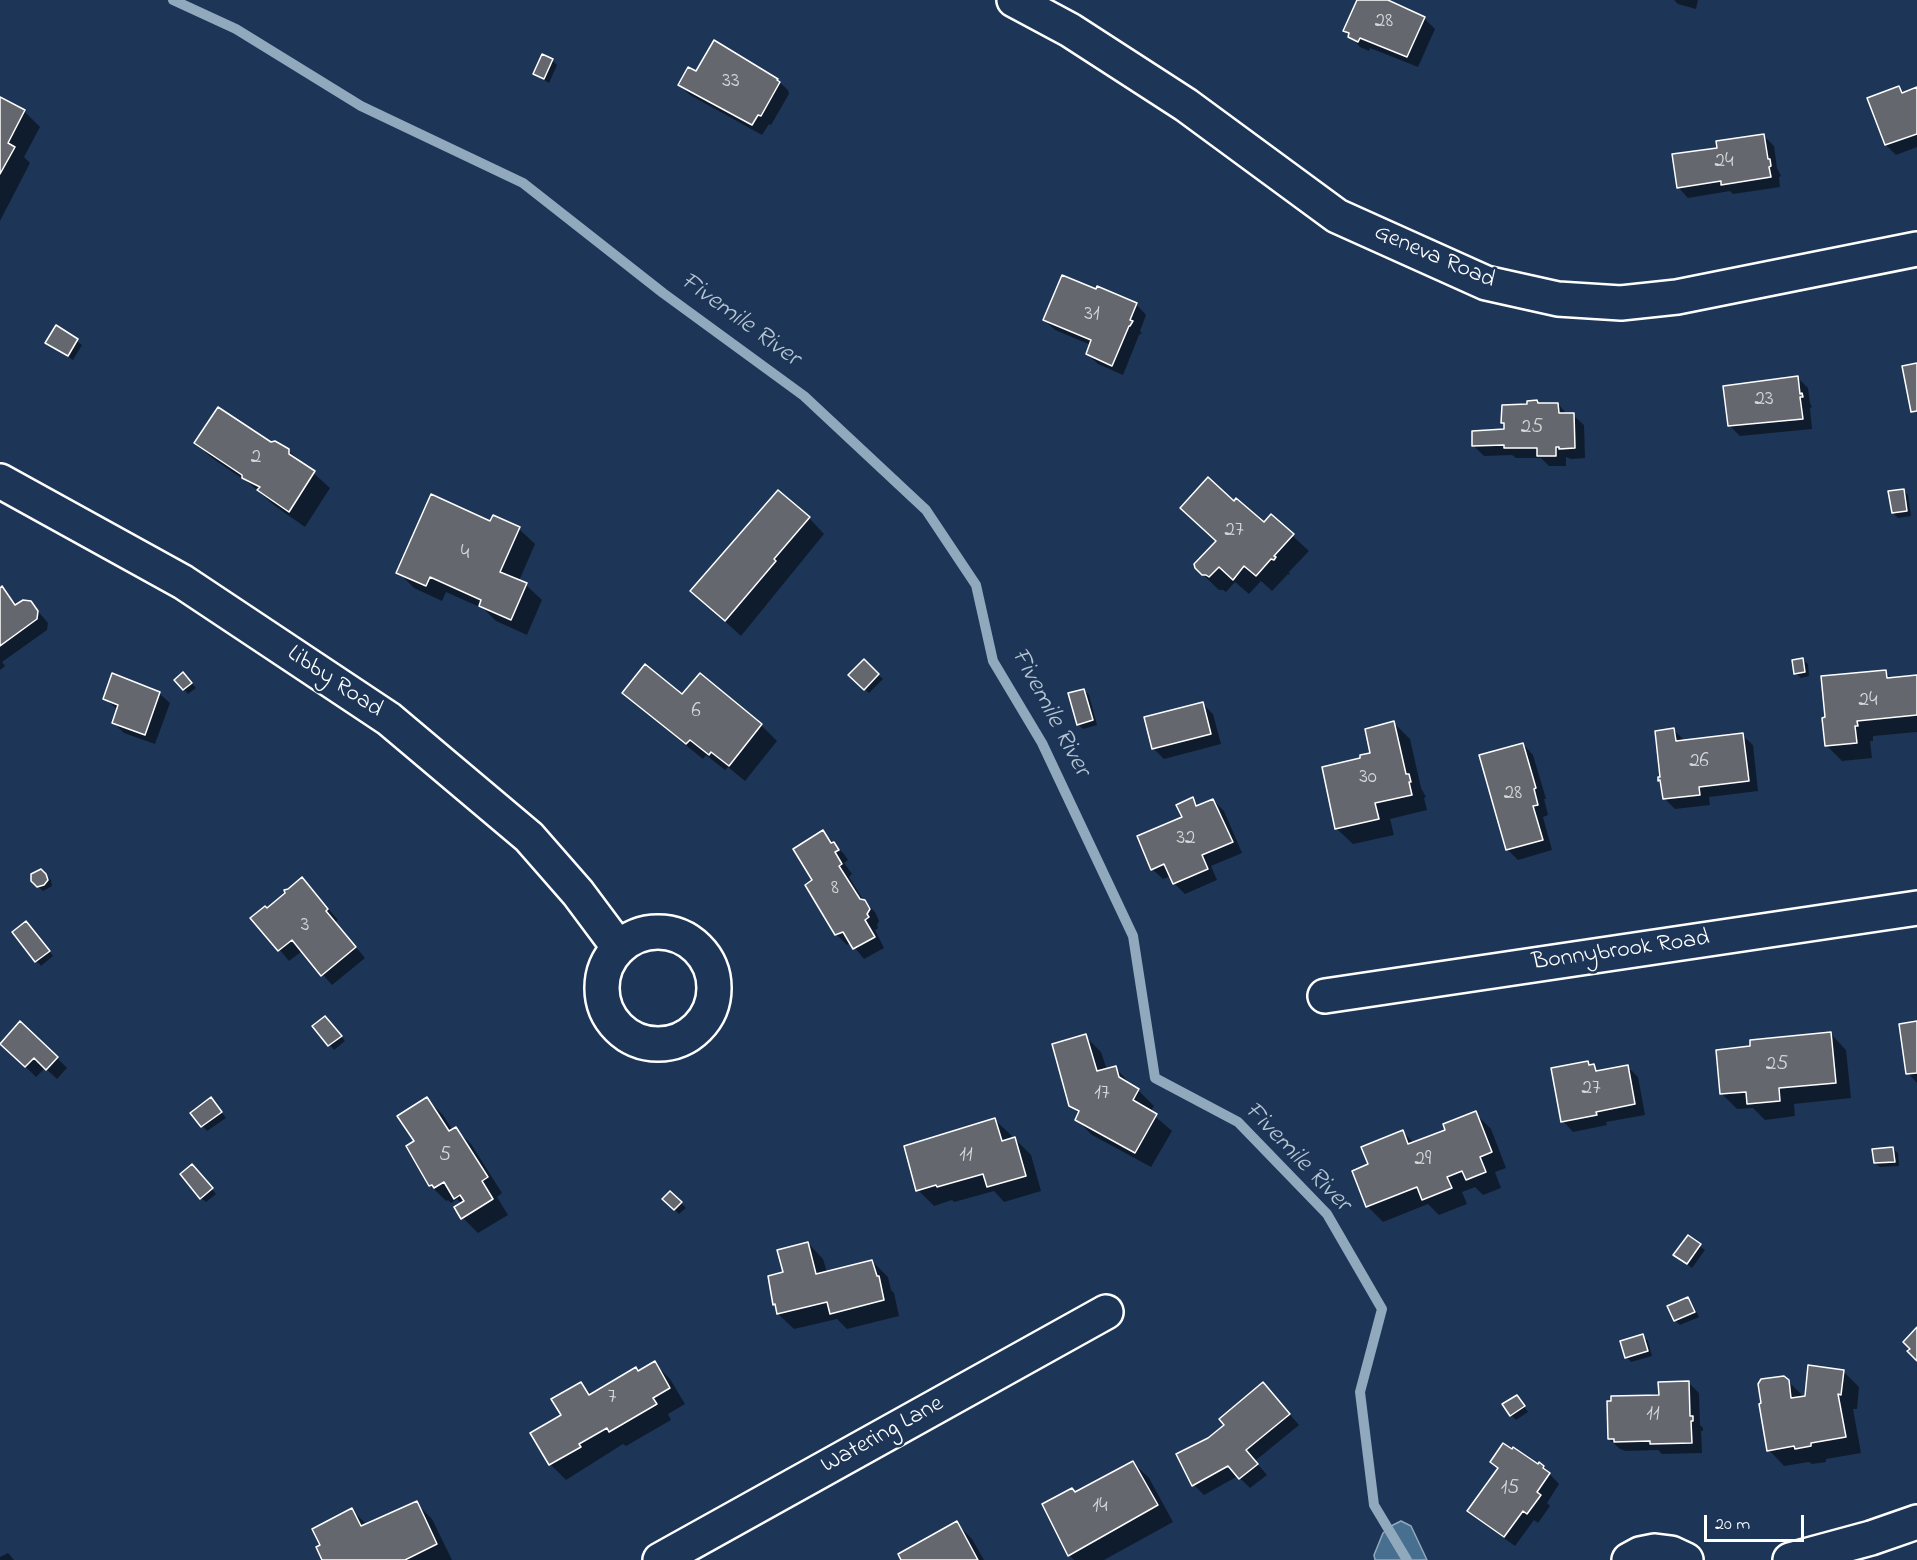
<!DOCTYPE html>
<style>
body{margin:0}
#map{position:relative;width:1917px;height:1560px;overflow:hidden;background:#1d3557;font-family:"Indie Flower",sans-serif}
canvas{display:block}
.scale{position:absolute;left:1704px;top:1515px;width:100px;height:27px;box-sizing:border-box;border:3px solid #fff;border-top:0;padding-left:8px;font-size:18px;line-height:21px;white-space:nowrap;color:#fff;-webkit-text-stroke:4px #1d3557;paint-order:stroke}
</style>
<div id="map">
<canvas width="1917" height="1560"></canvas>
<div class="scale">20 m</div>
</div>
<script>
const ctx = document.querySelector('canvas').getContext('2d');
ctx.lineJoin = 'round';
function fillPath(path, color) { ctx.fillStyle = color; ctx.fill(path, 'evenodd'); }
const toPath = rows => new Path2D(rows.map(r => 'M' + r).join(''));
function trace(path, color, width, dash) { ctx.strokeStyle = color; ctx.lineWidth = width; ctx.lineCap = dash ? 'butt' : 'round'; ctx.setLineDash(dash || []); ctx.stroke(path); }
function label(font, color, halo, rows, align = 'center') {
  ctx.font = font + ' "Indie Flower",sans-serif'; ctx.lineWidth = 5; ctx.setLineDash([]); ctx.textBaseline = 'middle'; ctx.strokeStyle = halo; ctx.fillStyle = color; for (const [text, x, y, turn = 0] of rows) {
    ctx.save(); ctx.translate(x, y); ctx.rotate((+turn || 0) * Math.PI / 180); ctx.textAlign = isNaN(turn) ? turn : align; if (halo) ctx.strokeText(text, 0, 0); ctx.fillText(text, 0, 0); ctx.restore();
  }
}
const water = toPath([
 [1401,1521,1411,1526,1427,1560,1375,1560,1374,1555,1383,1533,1391,1526,1401,1521]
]);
fillPath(water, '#476f8f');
trace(water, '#91a9bc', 1.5);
fillPath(toPath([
 [1359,0,1384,0,1424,18,1435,29,1418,67,1370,48,1369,51,1360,47,1350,36,1345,31],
 [1674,0,1698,0,1696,9,1678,4],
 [714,42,777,80,788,90,789,94,771,125,769,124,762,135,690,95,679,85,697,73],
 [552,60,557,65,549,83,535,74],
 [1899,88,1904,93,1917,89,1917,147,1896,155,1886,145],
 [0,99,24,111,40,127,24,157,30,163,0,221],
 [1764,136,1774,146,1777,168,1781,176,1779,177,1780,187,1733,194,1730,191,1688,198,1678,187,1718,149],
 [1136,304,1146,315,1140,331,1142,333,1139,335,1123,375,1098,364,1087,354,1091,345,1055,330,1044,320],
 [57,327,82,345,73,360,47,342],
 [1798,378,1808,388,1810,403,1812,407,1810,408,1812,429,1740,436,1729,425],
 [1558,404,1568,415,1573,415,1584,425,1585,458,1571,459,1566,457,1566,466,1549,466,1541,458,1516,458,1512,455,1484,456,1474,446,1505,431,1505,425,1503,423,1539,405],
 [196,443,271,443,288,450,330,488,305,527,275,506,250,484,212,458],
 [1903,490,1908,495,1911,516,1898,518,1893,513],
 [1234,503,1264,524,1271,516,1309,551,1289,572,1290,575,1288,574,1272,591,1261,581,1249,594,1235,582,1226,592,1223,590,1219,590,1196,568,1218,542],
 [494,517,519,529,535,544,519,581,526,585,542,600,527,635,496,621,484,609,446,592,442,601,414,588,398,572,491,523],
 [809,518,824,534,741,636,692,591],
 [2,588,17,605,30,602,48,623,47,630,2,662,5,666,0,670,0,590],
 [1803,660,1808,664,1809,676,1801,678,1796,673],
 [864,661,883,679,869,693,850,675],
 [1885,672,1892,679,1917,676,1917,732,1873,736,1873,741,1870,741,1872,758,1842,761,1826,745],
 [188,679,196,688,188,694,176,680],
 [1084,690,1089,695,1097,725,1083,729,1078,724],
 [159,693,170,703,155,744,124,733,114,723,118,710,104,698],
 [624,693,682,696,761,725,777,741,745,781,728,767,725,770,706,755,703,759,640,708],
 [1203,704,1213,714,1221,744,1164,759,1153,748],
 [1394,723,1410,739,1421,788,1426,797,1424,798,1427,810,1390,819,1394,835,1353,844,1337,829,1323,768,1362,759,1372,754],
 [1674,730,1684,740,1742,735,1753,745,1758,791,1709,797,1710,805,1675,809,1664,798,1662,782,1660,780,1662,778],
 [1523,744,1533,755,1546,799,1544,799,1548,815,1543,817,1552,850,1518,860,1507,849],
 [1192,799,1199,806,1213,800,1224,811,1242,853,1211,866,1217,880,1185,894,1174,883,1171,876,1163,879,1152,869,1184,818],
 [823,832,844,854,848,860,844,863,852,874,849,877,864,901,875,912,879,921,877,925,878,928,875,930,884,948,864,959,851,943,847,945,836,934,814,881],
 [45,875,51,880,52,886,43,891,33,881],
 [302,879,338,920,335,922,365,958,332,985,302,951,289,961,253,918,287,893],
 [31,927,53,956,41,966,14,932],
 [330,1023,345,1041,334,1050,314,1026],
 [1917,1023,1917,1083,1908,1073],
 [1831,1034,1846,1050,1851,1098,1794,1104,1795,1116,1765,1120,1753,1108,1737,1109,1721,1093,1752,1048],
 [1085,1036,1101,1052,1107,1070,1115,1067,1132,1086,1138,1090,1154,1106,1150,1112,1172,1131,1151,1167,1092,1135,1076,1119,1079,1114,1070,1105],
 [1,1043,57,1058,67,1068,57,1079,45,1068,36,1077],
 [1588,1062,1600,1072,1627,1066,1638,1077,1645,1115,1606,1122,1607,1125,1573,1132,1563,1121],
 [211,1099,226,1118,207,1131,192,1113],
 [427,1099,443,1115,453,1131,455,1129,471,1144,502,1193,497,1197,508,1215,478,1233,463,1218,462,1204,457,1199,451,1203,448,1200,446,1201,430,1185,412,1157],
 [1475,1113,1491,1129,1506,1168,1495,1172,1501,1188,1483,1195,1475,1187,1462,1192,1467,1204,1439,1215,1428,1204,1383,1222,1367,1206,1370,1165,1403,1132,1414,1143,1447,1130],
 [995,1120,1011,1135,1012,1140,1015,1139,1031,1155,1041,1191,1004,1202,994,1191,954,1202,952,1200,934,1206,918,1190],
 [1893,1149,1898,1153,1899,1166,1880,1167,1875,1163],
 [197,1171,216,1194,206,1202,201,1198],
 [670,1193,686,1208,679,1214,664,1199],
 [1688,1237,1705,1250,1692,1268,1680,1259],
 [808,1243,823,1259,827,1272,872,1261,888,1277,891,1290,894,1293,899,1316,847,1329,837,1319,794,1329,778,1314,774,1304,784,1274],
 [1688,1298,1692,1303,1699,1317,1680,1325,1675,1320],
 [1643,1336,1648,1341,1652,1356,1631,1362,1627,1357],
 [654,1363,670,1379,685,1404,668,1414,671,1420,626,1446,623,1444,566,1480,550,1464,563,1415,581,1384,592,1395],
 [1843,1371,1859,1387,1857,1409,1853,1409,1861,1453,1826,1459,1826,1462,1812,1464,1809,1462,1784,1466,1769,1450,1788,1381,1806,1399],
 [1689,1383,1699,1393,1700,1425,1703,1428,1703,1431,1701,1431,1702,1453,1662,1454,1658,1450,1626,1451,1620,1449,1609,1439,1660,1396],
 [1273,1395,1299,1425,1255,1461,1267,1475,1250,1488,1238,1476,1204,1495,1194,1485,1209,1439],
 [1517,1396,1528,1412,1516,1420,1511,1415],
 [1492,1462,1543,1467,1559,1484,1547,1503,1550,1506,1538,1523,1534,1520,1515,1546,1480,1521,1469,1511,1499,1469],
 [1133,1463,1149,1478,1173,1522,1104,1560,1074,1560,1069,1555,1075,1493],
 [416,1503,432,1519,452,1560,324,1560,352,1510,367,1525],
 [956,1523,972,1539,984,1560,903,1560],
 [8,1553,14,1560,0,1560,0,1557]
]), '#0007');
trace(toPath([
 [173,0,236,29,361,106,523,183,663,293,804,396,926,510,976,585,993,661,1042,743,1133,936,1155,1078,1238,1122,1327,1214,1382,1309,1360,1392,1374,1505,1407,1560]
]), '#91a9bc', 10);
const building = toPath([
 [1357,0,1388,0,1425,17,1407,57,1360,38,1358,42,1348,37,1349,33,1343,31,1357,0],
 [714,40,778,79,777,80,780,82,761,116,758,115,752,125,678,85,688,67,696,71,714,40],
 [542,54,553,59,544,79,533,74,542,54],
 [1899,86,1902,93,1917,87,1917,134,1885,145,1867,98,1899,86],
 [0,97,25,110,8,143,15,147,0,174,0,97],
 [1764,134,1768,159,1770,159,1771,166,1769,167,1771,177,1721,185,1721,181,1677,188,1672,154,1717,148,1716,141,1764,134],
 [1062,275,1096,289,1097,286,1137,303,1130,320,1133,321,1130,326,1129,326,1112,366,1086,354,1091,340,1043,320,1062,275],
 [56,325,78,339,68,356,45,343,56,325],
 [1917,363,1917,411,1911,412,1902,366,1917,363],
 [1798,376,1800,394,1802,393,1803,397,1800,397,1803,419,1728,426,1723,386,1798,376],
 [1537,400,1538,403,1558,403,1559,413,1574,413,1575,448,1559,449,1559,447,1556,447,1556,456,1537,456,1537,448,1504,448,1504,445,1472,446,1472,431,1504,429,1504,423,1501,423,1502,405,1527,404,1527,401,1537,400],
 [218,407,271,442,275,441,289,449,289,454,315,471,289,512,257,490,260,487,242,478,242,475,194,443,218,407],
 [1208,477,1234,501,1236,498,1264,522,1271,514,1294,534,1274,556,1276,557,1274,560,1271,559,1256,576,1244,566,1233,580,1219,567,1209,577,1206,575,1202,575,1195,568,1194,564,1216,541,1180,508,1208,477],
 [1904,489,1907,511,1892,513,1888,491,1904,489],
 [778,490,810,517,774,559,776,561,725,621,690,591,778,490],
 [431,494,490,521,493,515,520,527,500,572,527,583,511,620,479,606,481,600,430,577,426,586,396,573,431,494],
 [2,586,15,605,23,600,31,601,38,611,37,619,0,646,0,588,2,586],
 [1803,658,1805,672,1794,674,1792,660,1803,658],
 [864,659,879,674,864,690,848,675,864,659],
 [645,664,682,694,700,673,762,724,729,766,711,752,709,755,690,740,686,744,622,693,645,664],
 [1886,670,1887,678,1917,675,1917,715,1857,721,1858,726,1855,726,1857,743,1825,746,1822,718,1825,717,1821,676,1886,670],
 [183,672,192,683,183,690,174,680,183,672],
 [112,673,160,692,145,735,112,723,118,705,103,699,112,673],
 [1084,689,1093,720,1077,725,1068,693,1084,689],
 [1203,702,1211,734,1152,749,1144,717,1203,702],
 [1394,721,1406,774,1409,774,1411,782,1409,782,1412,795,1375,803,1379,819,1335,829,1322,767,1360,758,1360,755,1370,753,1365,729,1394,721],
 [1674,728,1676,741,1743,733,1749,781,1699,787,1700,795,1663,799,1660,780,1658,781,1658,777,1660,777,1655,731,1674,728],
 [1523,743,1536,788,1534,789,1538,805,1533,806,1543,840,1506,850,1479,755,1523,743],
 [1193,797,1196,806,1213,799,1233,842,1202,855,1208,869,1173,884,1164,864,1151,870,1137,836,1182,817,1176,805,1193,797],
 [823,830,831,843,834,842,839,850,835,852,842,864,839,866,860,899,865,900,870,909,867,914,869,917,865,920,875,937,853,949,843,932,835,935,805,885,812,880,793,849,823,830],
 [41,869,46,874,48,880,44,885,37,887,31,881,31,874,41,869],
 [302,877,328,909,326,911,356,947,321,976,292,940,278,951,250,918,265,906,267,908,285,893,284,890,288,889,302,877],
 [26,921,50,951,35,962,12,932,26,921],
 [325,1016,342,1036,328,1046,312,1026,325,1016],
 [20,1021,58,1057,46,1070,34,1058,25,1067,0,1044,20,1021],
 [1917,1021,1917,1073,1906,1074,1899,1024,1917,1021],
 [1831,1032,1836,1083,1779,1088,1780,1101,1747,1104,1746,1092,1720,1094,1716,1050,1750,1046,1750,1040,1831,1032],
 [1086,1034,1097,1071,1116,1066,1119,1077,1139,1089,1133,1100,1157,1114,1135,1153,1075,1120,1079,1111,1069,1106,1052,1044,1086,1034],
 [1588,1061,1589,1065,1594,1064,1596,1071,1628,1065,1635,1104,1596,1112,1597,1115,1561,1122,1551,1068,1588,1061],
 [211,1097,222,1112,201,1127,190,1113,211,1097],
 [427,1097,449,1131,456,1127,488,1177,482,1181,493,1199,461,1219,454,1207,464,1201,460,1195,454,1199,444,1182,434,1188,432,1185,429,1186,406,1146,414,1141,397,1116,427,1097],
 [1476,1111,1492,1152,1480,1157,1486,1172,1466,1180,1462,1171,1447,1177,1452,1188,1422,1200,1417,1187,1366,1207,1352,1171,1368,1164,1361,1147,1403,1130,1408,1144,1445,1130,1443,1124,1476,1111],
 [995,1118,1002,1141,1015,1137,1026,1176,987,1187,983,1174,937,1187,936,1185,916,1191,904,1146,995,1118],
 [1893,1147,1895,1162,1874,1163,1872,1149,1893,1147],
 [192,1164,213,1188,200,1199,180,1174,192,1164],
 [670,1191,682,1202,674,1210,662,1199,670,1191],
 [1688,1235,1701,1244,1687,1264,1673,1255,1688,1235],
 [808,1242,816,1274,872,1260,877,1276,879,1276,884,1300,830,1314,827,1302,777,1314,775,1304,773,1305,768,1276,783,1272,777,1250,808,1242],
 [1688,1297,1695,1312,1674,1321,1667,1306,1688,1297],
 [1917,1327,1917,1361,1907,1351,1910,1349,1903,1342,1917,1327],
 [1643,1334,1648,1351,1625,1358,1620,1341,1643,1334],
 [655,1361,670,1388,653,1398,657,1404,609,1432,607,1428,579,1444,581,1447,549,1465,530,1433,561,1415,551,1399,581,1382,589,1395,636,1367,638,1371,655,1361],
 [1808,1365,1844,1370,1841,1395,1838,1394,1846,1437,1811,1443,1811,1446,1795,1449,1794,1446,1767,1451,1759,1404,1761,1403,1758,1384,1761,1379,1784,1376,1789,1380,1791,1398,1805,1396,1808,1365],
 [1689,1381,1690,1416,1693,1416,1693,1421,1691,1421,1692,1443,1650,1444,1650,1441,1614,1442,1614,1439,1608,1439,1607,1401,1611,1401,1611,1396,1659,1395,1658,1382,1689,1381],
 [1263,1382,1290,1414,1246,1450,1258,1464,1239,1479,1228,1466,1192,1486,1176,1454,1208,1438,1224,1425,1219,1419,1263,1382],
 [1517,1395,1525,1406,1510,1416,1502,1404,1517,1395],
 [1503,1443,1512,1449,1513,1447,1538,1464,1539,1462,1544,1466,1543,1468,1550,1473,1537,1492,1541,1495,1527,1514,1523,1511,1504,1537,1467,1511,1498,1468,1490,1462,1503,1443],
 [1133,1461,1158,1505,1068,1556,1042,1504,1072,1488,1075,1492,1133,1461],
 [417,1501,437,1544,405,1560,322,1560,316,1547,320,1545,312,1529,352,1508,361,1526,417,1501],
 [957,1521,978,1560,901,1560,898,1554,957,1521]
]);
fillPath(building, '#64676e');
trace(building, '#fff', 1.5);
const minor = toPath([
 [1014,0,1070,30,1186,105,1337,216,1486,283,1558,299,1621,303,1677,297,1917,249],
 [0,481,183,582,389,719,529,837,578,893,619,948],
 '602 988a56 56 0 1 1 112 0a56 56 0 1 1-112 0Z',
 [1325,996,1917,908],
 [660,1560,1106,1312],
 [1629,1560,1640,1554,1655,1551,1671,1553,1686,1560],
 [1790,1560,1871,1538,1917,1522]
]);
trace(minor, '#fff', 38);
trace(minor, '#1d3557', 33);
label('21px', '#d8d9db', null, [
 ["28",1384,23],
 ["33",731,83],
 ["24",1724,163],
 ["31",1092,316],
 ["23",1764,401],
 ["25",1532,429],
 ["2",256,459],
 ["27",1234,532],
 ["4",465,555],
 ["24",1868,702],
 ["6",696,713],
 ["26",1699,763],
 ["30",1368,779],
 ["28",1513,795],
 ["32",1186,840],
 ["8",835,890],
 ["3",305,927],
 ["25",1777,1066],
 ["27",1591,1090],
 ["17",1102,1095],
 ["5",445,1157],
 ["11",966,1157],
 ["29",1423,1161],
 ["7",612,1399],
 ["11",1653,1416],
 ["15",1510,1490],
 ["14",1100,1508]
]);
label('24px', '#fff', '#1d3557', [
 ["Geneva Road",1434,258,23],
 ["Libby Road",334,683,34],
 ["Bonnybrook Road",1621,952,-8],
 ["Watering Lane",883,1436,-29]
]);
label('italic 26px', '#b5c5d2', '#1d3557', [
 ["Fivemile River",739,321,36],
 ["Fivemile River",1049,713,62],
 ["Fivemile River",1296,1158,46]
]);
</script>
